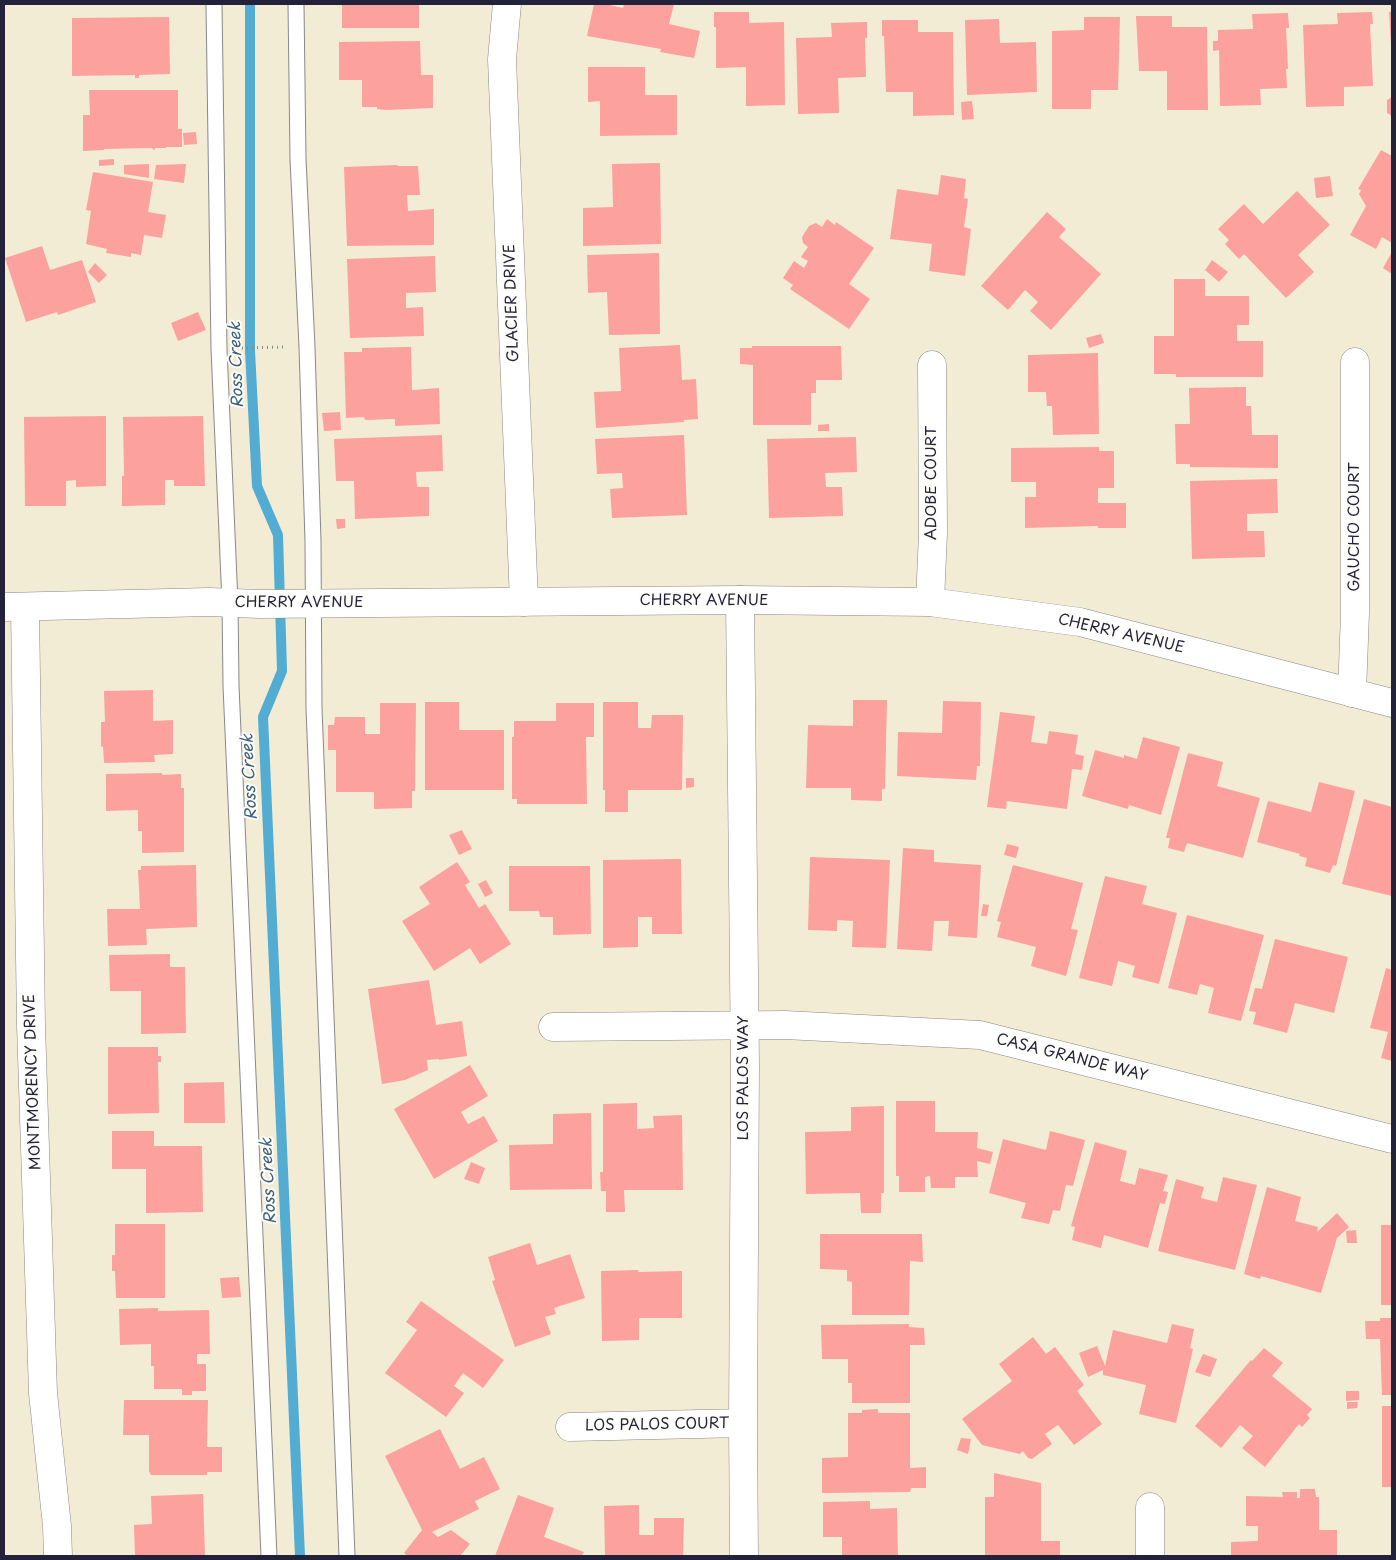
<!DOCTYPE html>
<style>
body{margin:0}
#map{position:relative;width:1396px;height:1560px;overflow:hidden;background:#f3ecd5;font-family:"Playpen Sans",sans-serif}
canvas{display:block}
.frame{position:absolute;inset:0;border:5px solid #22223b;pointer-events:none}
</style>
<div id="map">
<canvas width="1396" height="1560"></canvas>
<div class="frame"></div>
</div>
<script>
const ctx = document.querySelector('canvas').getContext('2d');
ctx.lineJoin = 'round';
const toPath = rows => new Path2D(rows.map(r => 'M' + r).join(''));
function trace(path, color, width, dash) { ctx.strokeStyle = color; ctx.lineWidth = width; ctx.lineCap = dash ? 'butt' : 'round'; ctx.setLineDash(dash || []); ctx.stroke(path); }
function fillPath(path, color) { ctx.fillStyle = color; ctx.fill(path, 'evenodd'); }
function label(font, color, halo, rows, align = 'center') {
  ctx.font = font + ' "Playpen Sans",sans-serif'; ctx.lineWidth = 4; ctx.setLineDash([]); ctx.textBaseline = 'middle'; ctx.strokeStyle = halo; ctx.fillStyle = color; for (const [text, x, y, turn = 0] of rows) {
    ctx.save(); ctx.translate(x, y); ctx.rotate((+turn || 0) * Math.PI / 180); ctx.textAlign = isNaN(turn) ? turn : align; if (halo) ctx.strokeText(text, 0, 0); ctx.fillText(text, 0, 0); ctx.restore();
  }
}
trace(toPath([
 [250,4,250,351,257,486,278,535,282,671,263,717,300,1556]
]), '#53acd1', 10);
fillPath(toPath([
 [342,4,419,4,419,28,342,28],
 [594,4,605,4,623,8,624,4,674,4,669,24,700,31,694,58,660,52,661,49,587,36],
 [1392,11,1392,45,1391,45,1389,12],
 [714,12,749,12,749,23,784,22,785,105,746,106,746,67,716,68,716,27,714,27],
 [1372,12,1373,24,1370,24,1373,86,1344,87,1344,106,1306,107,1303,25,1338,24,1337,13],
 [1288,13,1289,28,1286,28,1288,69,1286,69,1287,88,1260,89,1261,105,1220,106,1219,50,1213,51,1213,41,1218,41,1218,30,1253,29,1252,14],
 [1136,16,1172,16,1172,27,1207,27,1208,110,1167,110,1167,71,1139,71],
 [169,17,170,74,139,75,139,78,135,78,135,75,72,76,72,18],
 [1084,17,1120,17,1118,90,1091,90,1091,109,1052,109,1052,31,1084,30],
 [999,19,1000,43,1036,42,1037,92,967,95,965,20],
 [882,20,918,20,918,32,953,32,954,115,913,116,913,92,886,92,884,36,882,36],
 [867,22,867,38,865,38,866,77,838,78,839,113,798,114,796,38,832,37,831,23],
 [420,41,421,75,433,75,433,108,386,110,377,109,377,107,362,107,362,80,339,80,339,42],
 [588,67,645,67,645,95,677,95,677,135,600,136,600,101,588,102],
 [89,90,178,90,178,129,182,129,182,147,166,147,166,148,155,148,155,150,151,148,104,149,104,150,83,151,83,115,90,115],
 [1392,97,1392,116,1387,113,1387,100],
 [972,101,974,119,962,120,961,102],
 [196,132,197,144,184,145,183,133],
 [1381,150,1392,156,1392,243,1382,237,1376,249,1350,235,1366,206,1359,194,1361,190,1358,189],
 [114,159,114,165,99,166,99,160],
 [660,163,661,244,583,246,583,208,613,207,612,164],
 [149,164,149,178,124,174,124,165],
 [186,164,184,183,154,179,156,165],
 [397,165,398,166,418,166,420,195,407,195,408,211,434,209,434,245,347,246,344,167],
 [93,172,153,182,148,212,166,215,162,238,144,235,141,255,131,253,131,257,106,253,107,249,86,244,91,211,86,210],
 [941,175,966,179,964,198,968,199,964,227,971,229,965,276,929,271,932,244,890,239,897,189,938,195],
 [1330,176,1333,196,1316,198,1314,178],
 [1297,191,1330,225,1298,255,1314,272,1286,298,1244,254,1239,259,1225,244,1229,240,1218,229,1244,204,1263,224],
 [1047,212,1066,229,1059,237,1101,274,1051,330,1030,311,1038,302,1025,290,1008,310,981,286],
 [827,219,835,225,836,222,874,248,849,284,870,299,849,329,790,289,793,285,783,278,794,261,804,268,808,261,801,257,808,247,803,243,802,237,809,226,816,223,822,227],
 [42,246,50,270,82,260,96,302,58,315,57,312,26,322,5,258],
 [1392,252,1392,274,1383,268],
 [659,253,660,334,609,335,607,292,588,293,587,255],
 [435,256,436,292,406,293,406,308,423,307,424,336,350,338,347,259],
 [1212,260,1228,272,1219,282,1205,270],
 [95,263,107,275,99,283,88,272],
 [1174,279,1205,279,1205,296,1249,296,1249,325,1237,325,1237,341,1263,341,1263,377,1176,377,1176,374,1154,374,1154,336,1174,336],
 [198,312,206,330,178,341,171,323],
 [1101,334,1104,343,1089,348,1086,338],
 [680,345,682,380,696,379,698,419,684,420,684,422,596,428,594,392,621,391,619,348],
 [752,346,841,346,842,380,816,380,816,393,811,393,811,425,753,425,753,365,740,364,740,348,752,348],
 [404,347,411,347,412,390,439,388,440,424,395,426,395,419,365,420,364,417,346,418,344,352,362,352,362,348],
 [1098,353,1099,434,1053,435,1052,406,1047,406,1046,392,1028,392,1028,355],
 [1246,387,1246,406,1251,406,1252,435,1278,435,1278,468,1190,467,1190,464,1176,464,1175,424,1190,424,1189,388],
 [340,412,341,430,324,431,322,413],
 [106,416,106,486,76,487,76,480,66,481,66,506,25,506,24,417],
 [203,416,205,486,174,486,174,480,165,480,165,505,122,506,122,476,124,476,123,417],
 [829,424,829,431,818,431,818,425],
 [442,435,443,471,416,472,417,487,429,487,429,516,355,519,354,481,336,481,334,439],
 [684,435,687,515,612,518,610,489,623,488,622,473,597,474,595,439],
 [856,437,857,472,825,473,826,487,842,487,843,516,769,518,767,439],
 [1099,447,1099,451,1114,451,1114,488,1098,488,1098,503,1126,503,1126,528,1098,528,1098,526,1025,528,1025,497,1036,497,1036,482,1011,482,1011,448],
 [1277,479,1278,513,1247,514,1247,531,1264,531,1265,557,1192,559,1190,481],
 [336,519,345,519,345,528,337,529],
 [153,690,153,721,173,720,173,754,154,755,155,762,104,763,103,746,101,747,101,722,105,722,104,691],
 [853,700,887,700,885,789,882,789,882,801,851,800,851,788,806,788,808,725,853,726],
 [943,701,981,702,980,766,977,766,976,780,897,776,898,732,942,733],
 [425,702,459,702,459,730,504,730,504,790,425,790],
 [603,702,638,702,638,728,651,728,652,715,683,715,682,790,628,790,628,812,605,812,605,790,603,790],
 [380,703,416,703,415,791,412,791,412,808,374,809,374,792,336,792,336,750,328,750,328,725,334,725,335,717,365,717,365,734,380,734],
 [556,703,594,703,594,737,586,737,587,804,517,804,517,799,512,799,512,737,514,737,514,721,556,721],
 [1000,712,1035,716,1031,742,1047,744,1049,731,1078,735,1075,754,1084,756,1082,770,1072,769,1067,809,1007,801,1006,809,987,807],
 [1143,737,1180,747,1161,815,1129,805,1128,809,1082,796,1095,750,1124,758,1124,755,1137,759],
 [1188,753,1223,762,1217,786,1260,798,1243,858,1187,843,1184,852,1168,848,1170,838,1166,838],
 [162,773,162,775,181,774,181,788,184,788,184,852,142,853,142,831,138,831,138,810,106,811,106,774],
 [686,778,694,778,694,787,686,788],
 [1319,782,1355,791,1336,866,1333,865,1330,873,1305,866,1307,858,1299,856,1300,854,1257,842,1268,801,1311,812],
 [1364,799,1392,807,1392,896,1342,884],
 [462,830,472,849,459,855,449,835],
 [1007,844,1019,847,1016,858,1004,855],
 [903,848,934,850,934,862,981,865,977,938,948,936,949,921,934,921,932,951,897,949],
 [810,857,890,860,886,948,852,947,853,921,837,920,837,931,808,930],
 [681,859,682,934,652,934,652,917,638,917,638,947,603,948,603,860],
 [457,862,470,882,465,885,479,908,485,904,511,944,480,964,470,948,434,971,402,921,430,904,419,887],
 [196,865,197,927,146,929,147,945,108,946,107,909,140,909,138,870,141,870,141,866],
 [1013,865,1083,883,1071,929,1078,930,1066,976,1031,966,1036,947,997,937,1001,922,997,921],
 [509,866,590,866,591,934,553,935,553,917,540,917,539,911,509,911],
 [1105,876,1147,886,1142,904,1177,913,1159,984,1132,977,1135,966,1118,961,1112,986,1079,978],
 [486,880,493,893,485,897,478,884],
 [983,904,989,905,987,916,981,916],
 [1187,915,1264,935,1241,1021,1208,1013,1214,988,1200,984,1197,995,1168,988],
 [1275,939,1348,957,1334,1013,1295,1003,1287,1033,1253,1024,1256,1012,1249,1011,1255,988,1262,989],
 [170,954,170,967,185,967,186,1033,141,1034,141,991,110,991,109,955],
 [1386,968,1392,970,1392,1061,1381,1058,1388,1032,1370,1028],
 [429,980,436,1025,462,1021,467,1056,439,1060,439,1059,427,1060,428,1070,405,1080,382,1084,368,989],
 [108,1047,158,1047,158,1056,161,1056,161,1062,158,1062,159,1113,108,1114],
 [470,1065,488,1096,461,1112,468,1124,484,1116,498,1141,434,1179,394,1109],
 [224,1082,225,1123,184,1123,184,1083],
 [896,1101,935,1101,935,1132,978,1132,977,1148,993,1152,990,1164,977,1161,978,1177,955,1177,955,1188,931,1188,930,1176,925,1177,925,1192,899,1192,899,1176,896,1176],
 [637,1103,637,1129,654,1128,653,1116,682,1115,683,1190,624,1190,625,1212,606,1212,606,1191,601,1191,600,1172,603,1172,603,1104],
 [884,1106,884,1193,881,1193,881,1213,861,1213,860,1193,806,1194,805,1132,851,1131,851,1107],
 [591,1113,592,1189,510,1190,509,1145,553,1144,553,1114],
 [112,1131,154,1131,154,1146,202,1146,203,1212,146,1213,146,1169,112,1169],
 [1050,1131,1085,1140,1073,1186,1066,1185,1060,1211,1053,1210,1049,1224,1021,1218,1026,1203,989,1193,1003,1139,1046,1150],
 [1095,1142,1127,1151,1120,1181,1135,1185,1139,1168,1168,1175,1163,1191,1168,1192,1165,1204,1160,1203,1148,1248,1104,1235,1101,1248,1072,1240,1075,1227,1071,1226],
 [471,1162,485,1168,479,1184,464,1179],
 [1223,1177,1257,1185,1235,1270,1158,1251,1176,1179,1204,1187,1201,1198,1217,1202],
 [1267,1187,1301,1197,1295,1221,1318,1227,1317,1232,1337,1213,1349,1227,1337,1238,1321,1293,1261,1276,1260,1279,1244,1274],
 [115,1224,165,1224,165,1298,116,1298,115,1271,112,1271,112,1255,115,1255],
 [1381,1225,1392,1225,1392,1305,1381,1305],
 [1356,1230,1357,1243,1347,1243,1346,1231],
 [820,1234,922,1234,923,1262,910,1261,909,1315,852,1315,852,1282,847,1281,847,1270,820,1269],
 [530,1243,537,1265,570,1254,585,1298,554,1308,556,1314,545,1317,551,1334,515,1347,492,1281,495,1280,488,1257],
 [638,1270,638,1272,682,1271,682,1318,639,1318,639,1340,602,1341,601,1271],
 [239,1277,241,1297,222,1298,220,1278],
 [421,1301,504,1360,483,1388,463,1373,454,1386,464,1393,446,1417,385,1373,417,1330,406,1322],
 [158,1308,158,1311,209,1310,210,1354,197,1354,197,1364,206,1364,206,1391,192,1391,192,1395,182,1395,182,1389,154,1389,154,1366,151,1366,151,1344,120,1345,119,1309],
 [1380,1318,1392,1318,1392,1395,1382,1395,1380,1339,1366,1339,1365,1321,1380,1321],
 [909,1324,909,1327,924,1328,925,1345,910,1345,910,1403,852,1403,852,1383,848,1383,848,1359,822,1359,821,1325],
 [1172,1324,1194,1329,1190,1348,1193,1349,1176,1423,1139,1414,1146,1385,1103,1375,1103,1370,1088,1377,1079,1353,1097,1346,1105,1366,1113,1330,1167,1343],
 [1033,1337,1046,1354,1055,1347,1084,1385,1077,1391,1102,1424,1074,1445,1058,1425,1045,1434,1052,1444,1032,1459,1028,1458,1023,1451,1020,1454,982,1445,962,1419,1012,1381,999,1364],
 [1264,1348,1283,1363,1272,1376,1312,1409,1307,1415,1310,1418,1302,1427,1299,1424,1265,1467,1242,1448,1253,1436,1240,1425,1221,1448,1195,1426,1251,1360,1252,1361],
 [1203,1354,1217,1359,1210,1377,1195,1372],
 [1346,1391,1359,1391,1359,1400,1346,1401],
 [124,1400,208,1400,207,1447,222,1447,222,1472,207,1472,207,1475,151,1475,149,1471,149,1435,123,1435],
 [1347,1402,1358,1402,1357,1408,1347,1409],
 [1382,1406,1392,1406,1392,1487,1382,1487],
 [878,1409,878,1413,910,1413,910,1468,926,1467,926,1488,911,1488,910,1492,822,1493,822,1458,848,1457,848,1413,862,1413,862,1410],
 [440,1429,460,1469,484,1457,500,1489,475,1501,479,1509,432,1532,438,1537,451,1530,470,1544,460,1556,408,1556,404,1553,422,1530,385,1456],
 [961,1438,971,1439,968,1454,957,1450],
 [994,1473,1041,1483,1041,1541,1060,1541,1060,1556,985,1556,985,1497,994,1497],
 [1300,1489,1315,1489,1316,1497,1319,1497,1319,1530,1337,1530,1337,1556,1231,1556,1231,1542,1258,1541,1258,1526,1246,1526,1246,1496,1283,1497,1282,1492,1297,1492,1297,1498,1300,1498],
 [203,1494,205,1556,135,1556,134,1525,152,1524,151,1496],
 [518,1495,554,1508,544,1537,584,1552,582,1556,495,1556],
 [870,1501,870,1509,897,1508,898,1556,842,1556,842,1537,823,1537,823,1502],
 [639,1505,639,1535,654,1535,654,1518,684,1518,683,1556,605,1556,604,1506]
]), '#fca19d');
const service = toPath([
 [214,4,219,349,230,603,231,686,269,1556],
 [296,4,298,159,307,347,313,541,314,708,347,1556]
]);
const minor = toPath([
 [507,4,502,59,524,602],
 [740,600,745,1066,743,1423,744,1556],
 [930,602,933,533,932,365],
 [25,608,31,1025,43,1393,57,1526,58,1556],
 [1352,693,1355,613,1355,362],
 [553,1027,785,1025,980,1035,1392,1139],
 [570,1427,743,1423],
 [1150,1556,1150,1507]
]);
const tertiary = toPath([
 [4,607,209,602,260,604,740,600,930,602,1080,622,1392,703]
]);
trace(service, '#8a8788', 17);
trace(minor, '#8a8788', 29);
trace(tertiary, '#8a8788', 29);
trace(toPath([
 [242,348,284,347]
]), '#8a8788', 3, [1, 4]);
trace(service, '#fff', 15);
trace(minor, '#fff', 28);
trace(tertiary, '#fff', 28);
label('15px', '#22223b', '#fdfcf7', [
 ["GLACIER DRIVE",512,303,-92],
 ["ADOBE COURT",932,483,-90],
 ["GAUCHO COURT",1355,527,-90],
 ["CHERRY AVENUE",704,601],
 ["CHERRY AVENUE",299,603],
 ["CHERRY AVENUE",1121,634,13],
 ["CASA GRANDE WAY",1072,1058,14],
 ["LOS PALOS WAY",744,1078,-90],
 ["MONTMORENCY DRIVE",33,1082,-92],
 ["LOS PALOS COURT",657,1425,-1]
]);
label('italic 16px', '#38607e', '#fdfcf7', [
 ["Ross Creek",237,365,-92],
 ["Ross Creek",250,777,-93],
 ["Ross Creek",269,1181,-93]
]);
</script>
